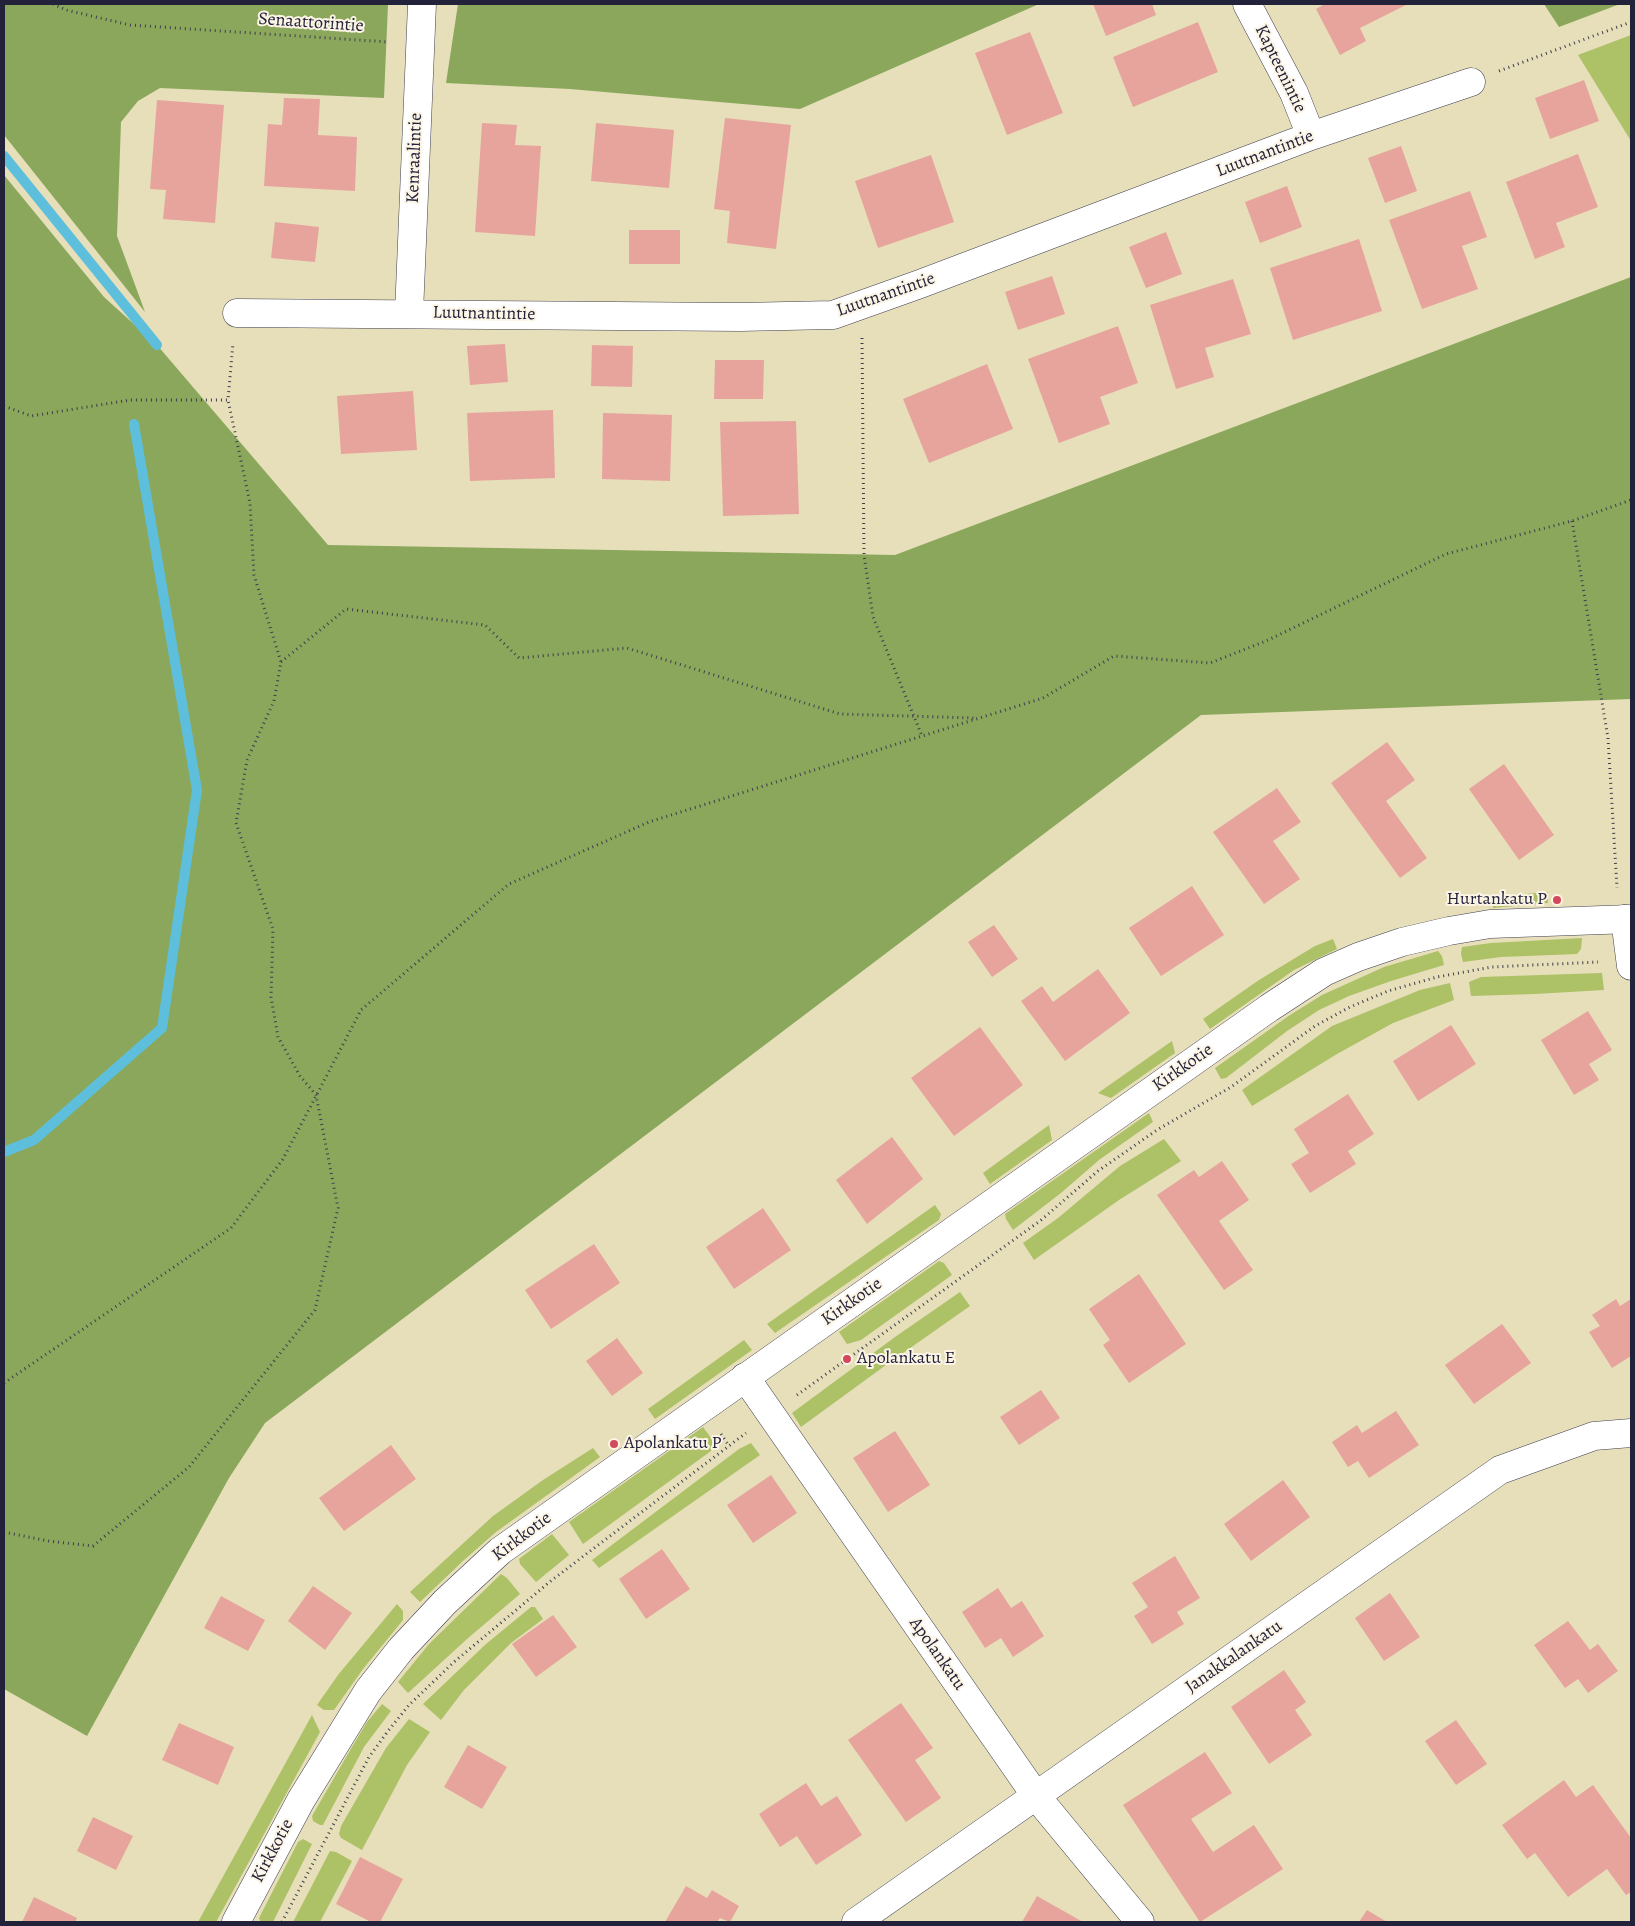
<!DOCTYPE html>
<style>
body{margin:0}
#map{position:relative;width:1635px;height:1926px;overflow:hidden;background:#e6dfba;font-family:Alegreya,serif}
canvas{display:block}
.frame{position:absolute;inset:0;border:5px solid #22223b;pointer-events:none}
</style>
<div id="map">
<canvas width="1635" height="1926"></canvas>
<div class="frame"></div>
</div>
<script>
const ctx = document.querySelector('canvas').getContext('2d');
ctx.lineJoin = 'round';
function fillPath(path, color) { ctx.fillStyle = color; ctx.fill(path, 'evenodd'); }
const toPath = rows => new Path2D(rows.map(r => 'M' + r).join(''));
function trace(path, color, width, dash) { ctx.strokeStyle = color; ctx.lineWidth = width; ctx.lineCap = dash ? 'butt' : 'round'; ctx.setLineDash(dash || []); ctx.stroke(path); }
function label(font, color, halo, rows, align = 'center') {
  ctx.font = font + ' Alegreya,serif'; ctx.lineWidth = 4; ctx.setLineDash([]); ctx.textBaseline = 'middle'; ctx.strokeStyle = halo; ctx.fillStyle = color; for (const [text, x, y, turn = 0] of rows) {
    ctx.save(); ctx.translate(x, y); ctx.rotate((+turn || 0) * Math.PI / 180); ctx.textAlign = isNaN(turn) ? turn : align; if (halo) ctx.strokeText(text, 0, 0); ctx.fillText(text, 0, 0); ctx.restore();
  }
}
fillPath(toPath([
 [1631,35,1631,141,1578,55],
 [1548,892,1548,903,1493,908,1491,897],
 [1582,938,1581,949,1577,954,1501,957,1463,962,1461,954,1462,947,1491,943],
 [1333,939,1337,949,1294,970,1210,1029,1203,1019,1259,980,1315,946],
 [1438,951,1442,956,1444,965,1391,981,1349,996,1319,1010,1287,1031,1226,1078,1221,1079,1215,1068,1290,1015,1322,995,1384,967],
 [1602,973,1604,990,1535,994,1471,996,1469,982,1481,977],
 [1450,983,1454,1000,1393,1023,1337,1054,1252,1106,1242,1090,1332,1026,1420,990],
 [1172,1041,1175,1053,1111,1098,1098,1093],
 [1149,1113,1153,1122,1099,1160,1061,1193,1013,1230,1006,1219,1005,1214],
 [1049,1125,1052,1140,990,1184,983,1173],
 [1164,1139,1181,1161,1119,1200,1034,1260,1023,1243,1058,1218,1120,1166],
 [935,1205,941,1214,939,1220,775,1333,767,1324],
 [939,1261,944,1263,952,1275,861,1340,847,1344,839,1332],
 [960,1292,970,1306,886,1365,801,1427,792,1413,895,1337],
 [744,1340,752,1350,655,1419,648,1409],
 [703,1427,714,1442,711,1451,583,1544,569,1522],
 [751,1443,760,1455,599,1568,592,1560,739,1449],
 [593,1448,600,1457,496,1532,464,1560,420,1602,410,1592,493,1516,543,1480],
 [552,1534,569,1555,536,1582,520,1564,519,1559],
 [501,1574,507,1578,520,1594,467,1639,408,1693,398,1682,429,1644],
 [397,1604,403,1611,403,1620,363,1669,334,1710,324,1710,317,1705,338,1675],
 [531,1607,535,1607,543,1619,511,1643,464,1690,441,1720,423,1704,486,1644],
 [382,1704,391,1711,364,1747,323,1825,320,1825,313,1821,312,1816,352,1747,367,1722],
 [312,1715,320,1732,216,1922,198,1922],
 [409,1719,430,1732,407,1765,362,1850,341,1838,339,1834,341,1826,386,1748],
 [303,1839,312,1844,273,1922,261,1922,259,1918,298,1842],
 [330,1851,336,1852,352,1861,320,1922,293,1922]
]), '#adc166');
fillPath(toPath([
 [4,4,388,4,384,98,160,88,138,101,121,122,117,236,145,312,4,135],
 [458,4,1039,4,800,109,570,89,446,83],
 [1544,4,1620,4,1559,27],
 [4,175,104,297,157,345,328,545,895,555,1631,277,1631,699,1201,715,265,1423,229,1478,87,1736,4,1689]
]), '#8aa75b');
trace(toPath([
 [4,156,157,345],
 [4,1152,34,1140,162,1028,197,790,134,424]
]), '#5ebfdc', 10);
fillPath(toPath([
 [1093,4,1152,4,1156,15,1106,36],
 [1325,4,1408,4,1360,28,1366,41,1340,55,1316,9],
 [1198,22,1218,72,1133,107,1113,57],
 [1030,32,1063,113,1007,135,975,53],
 [1584,80,1599,121,1550,139,1535,98],
 [284,98,320,99,318,135,357,137,355,191,264,186,268,124,282,125],
 [157,100,224,105,215,223,163,219,166,190,150,189],
 [725,118,791,125,776,249,727,243,730,211,714,209],
 [482,123,517,125,515,145,541,146,535,236,475,232],
 [596,123,674,130,669,188,591,181],
 [1401,146,1417,191,1385,203,1368,158],
 [1578,154,1598,207,1556,223,1565,247,1535,259,1506,182],
 [931,155,954,222,878,248,855,181],
 [1287,186,1302,227,1260,243,1245,202],
 [1470,191,1487,237,1462,246,1478,289,1422,309,1389,220],
 [275,222,319,227,315,262,271,258],
 [629,230,680,230,680,264,629,264],
 [1166,232,1182,274,1146,288,1129,247],
 [1359,239,1382,311,1293,340,1270,268],
 [1052,276,1065,314,1018,330,1005,292],
 [1233,279,1251,334,1205,348,1214,377,1176,389,1150,305],
 [1118,326,1138,383,1100,397,1110,424,1059,443,1028,359],
 [505,344,508,382,470,385,467,346],
 [592,345,633,346,632,387,591,386],
 [715,360,764,360,763,399,714,399],
 [987,364,1013,429,929,463,903,399],
 [413,391,417,450,341,454,337,396],
 [553,410,555,478,470,481,467,413],
 [603,413,672,415,670,481,602,479],
 [796,421,799,514,723,516,720,422],
 [1387,742,1415,780,1386,801,1427,858,1400,878,1331,783],
 [1504,764,1554,835,1519,860,1469,789],
 [1277,788,1301,822,1273,841,1300,879,1264,904,1213,832],
 [1192,886,1224,935,1161,976,1129,928],
 [994,925,1018,959,992,977,968,942],
 [1098,969,1130,1013,1065,1061,1021,1001,1042,986,1053,1002],
 [1588,1011,1612,1050,1589,1064,1599,1080,1574,1095,1541,1040],
 [1451,1025,1476,1064,1418,1101,1393,1061],
 [980,1027,1023,1085,954,1136,911,1078],
 [1348,1094,1374,1134,1348,1151,1356,1164,1310,1193,1291,1164,1309,1153,1294,1129],
 [892,1137,923,1179,867,1224,836,1180],
 [1222,1161,1249,1200,1219,1221,1253,1270,1224,1290,1157,1195,1194,1170,1199,1177],
 [763,1208,791,1250,734,1289,706,1247],
 [594,1244,620,1283,551,1329,525,1290],
 [1139,1274,1186,1344,1129,1383,1103,1345,1110,1340,1089,1309],
 [1616,1299,1620,1306,1631,1299,1631,1356,1612,1368,1589,1332,1600,1326,1592,1315],
 [1502,1324,1531,1363,1474,1404,1445,1365],
 [617,1338,643,1373,612,1396,586,1361],
 [1041,1390,1060,1418,1019,1445,1000,1417],
 [1396,1411,1419,1445,1369,1478,1358,1461,1348,1467,1332,1442,1357,1425,1362,1433],
 [895,1431,930,1485,888,1512,853,1458],
 [391,1445,416,1479,344,1531,319,1498],
 [771,1475,797,1513,753,1543,727,1505],
 [1283,1480,1310,1517,1251,1561,1224,1524],
 [662,1549,690,1589,646,1619,619,1579],
 [1175,1556,1200,1598,1177,1612,1184,1624,1152,1644,1134,1616,1148,1607,1132,1583],
 [313,1586,352,1613,325,1650,288,1621],
 [998,1588,1011,1608,1022,1601,1044,1636,1013,1657,1001,1638,985,1648,962,1612],
 [1390,1593,1420,1637,1384,1661,1355,1618],
 [221,1596,265,1620,248,1651,204,1628],
 [553,1615,577,1647,536,1677,512,1644],
 [1568,1621,1590,1650,1598,1644,1618,1671,1588,1693,1578,1679,1565,1688,1534,1645],
 [1284,1670,1306,1702,1295,1710,1312,1735,1269,1764,1231,1707],
 [901,1703,933,1748,915,1760,941,1798,906,1822,848,1740],
 [1456,1720,1487,1764,1456,1785,1425,1741],
 [179,1723,234,1747,218,1785,162,1760],
 [468,1745,507,1767,482,1809,444,1787],
 [1205,1752,1232,1793,1191,1819,1213,1852,1254,1825,1283,1869,1200,1922,1123,1805],
 [1564,1780,1576,1797,1593,1785,1631,1838,1631,1892,1626,1895,1607,1869,1568,1897,1535,1853,1527,1859,1502,1825],
 [806,1783,821,1806,837,1796,862,1835,816,1865,797,1836,780,1847,759,1814],
 [93,1817,133,1836,116,1870,77,1851],
 [360,1857,403,1879,380,1922,371,1922,336,1904],
 [686,1886,707,1898,712,1890,739,1906,730,1922,720,1918,717,1922,665,1922],
 [1037,1896,1083,1922,1022,1922],
 [34,1897,77,1918,75,1922,22,1922],
 [1367,1910,1387,1922,1359,1922]
]), '#e7a49d');
const minor = toPath([
 [1247,4,1294,93,1311,136],
 [237,313,740,317,833,315,920,284,1311,136,1471,82],
 [409,313,422,4],
 [1625,919,1631,966],
 [745,1377,1036,1796,1140,1922],
 [856,1922,1500,1470,1594,1436,1631,1433]
]);
const tertiary = toPath([
 [236,1922,301,1800,368,1691,401,1649,445,1602,500,1551,1269,1008,1324,972,1358,957,1402,942,1449,931,1490,924,1631,919]
]);
trace(minor, '#3f3e4e', 29);
trace(tertiary, '#3f3e4e', 29);
trace(toPath([
 [53,4,66,10,130,25,389,42],
 [1499,71,1631,22],
 [862,338,864,555,873,617,922,736],
 [4,406,31,416,130,400,228,400,233,343],
 [1572,521,1608,738,1617,888],
 [281,662,346,609,485,625,519,658,627,648,840,714,974,718],
 [4,1383,231,1228,283,1159,361,1010,509,884,649,822,1043,698,1114,656,1210,663,1266,641,1446,554,1572,521,1631,500],
 [797,1395,1040,1221,1098,1171,1157,1130,1231,1087,1315,1026,1350,1007,1388,991,1437,977,1492,967,1598,962],
 [721,1434,729,1446],
 [4,1532,48,1541,93,1546,189,1467,315,1310,338,1208,316,1095,300,1076,278,1037,271,997,273,929,236,823,247,760,274,701,281,662,254,575,250,503,228,400],
 [282,1922,369,1757,388,1731,409,1705,454,1662,552,1580,746,1433]
]), '#3f3e4e', 3, [1, 4]);
trace(minor, '#fff', 28);
trace(tertiary, '#fff', 28);
for (const [x, y, r, color] of [
 [1557,900,5,"#d1495b"],
 [847,1359,5,"#d1495b"],
 [614,1444,5,"#d1495b"]
]) { const dot = new Path2D(); dot.arc(x, y, r, 0, 2 * Math.PI); ctx.fillStyle = color; ctx.fill(dot); trace(dot, '#fcf5e5', 2); }
label('18px', '#22223b', '#fcf5e5', [
 ["Senaattorintie",311,23,4],
 ["Kapteenintie",1280,69,64],
 ["Luutnantintie",1265,154,-21],
 ["Kenraalintie",415,158,-88],
 ["Luutnantintie",886,295,-19],
 ["Luutnantintie",484,314,1],
 ["Kirkkotie",1183,1068,-35],
 ["Kirkkotie",852,1302,-35],
 ["Kirkkotie",522,1537,-37],
 ["Apolankatu",937,1654,55],
 ["Janakkalankatu",1234,1657,-35],
 ["Kirkkotie",273,1851,-62]
]);
label('18px', '#22223b', '#fcf5e5', [
 ["Hurtankatu P",1547,900,"right"],
 ["Apolankatu E",857,1359],
 ["Apolankatu P",624,1444]
], 'left');
</script>
